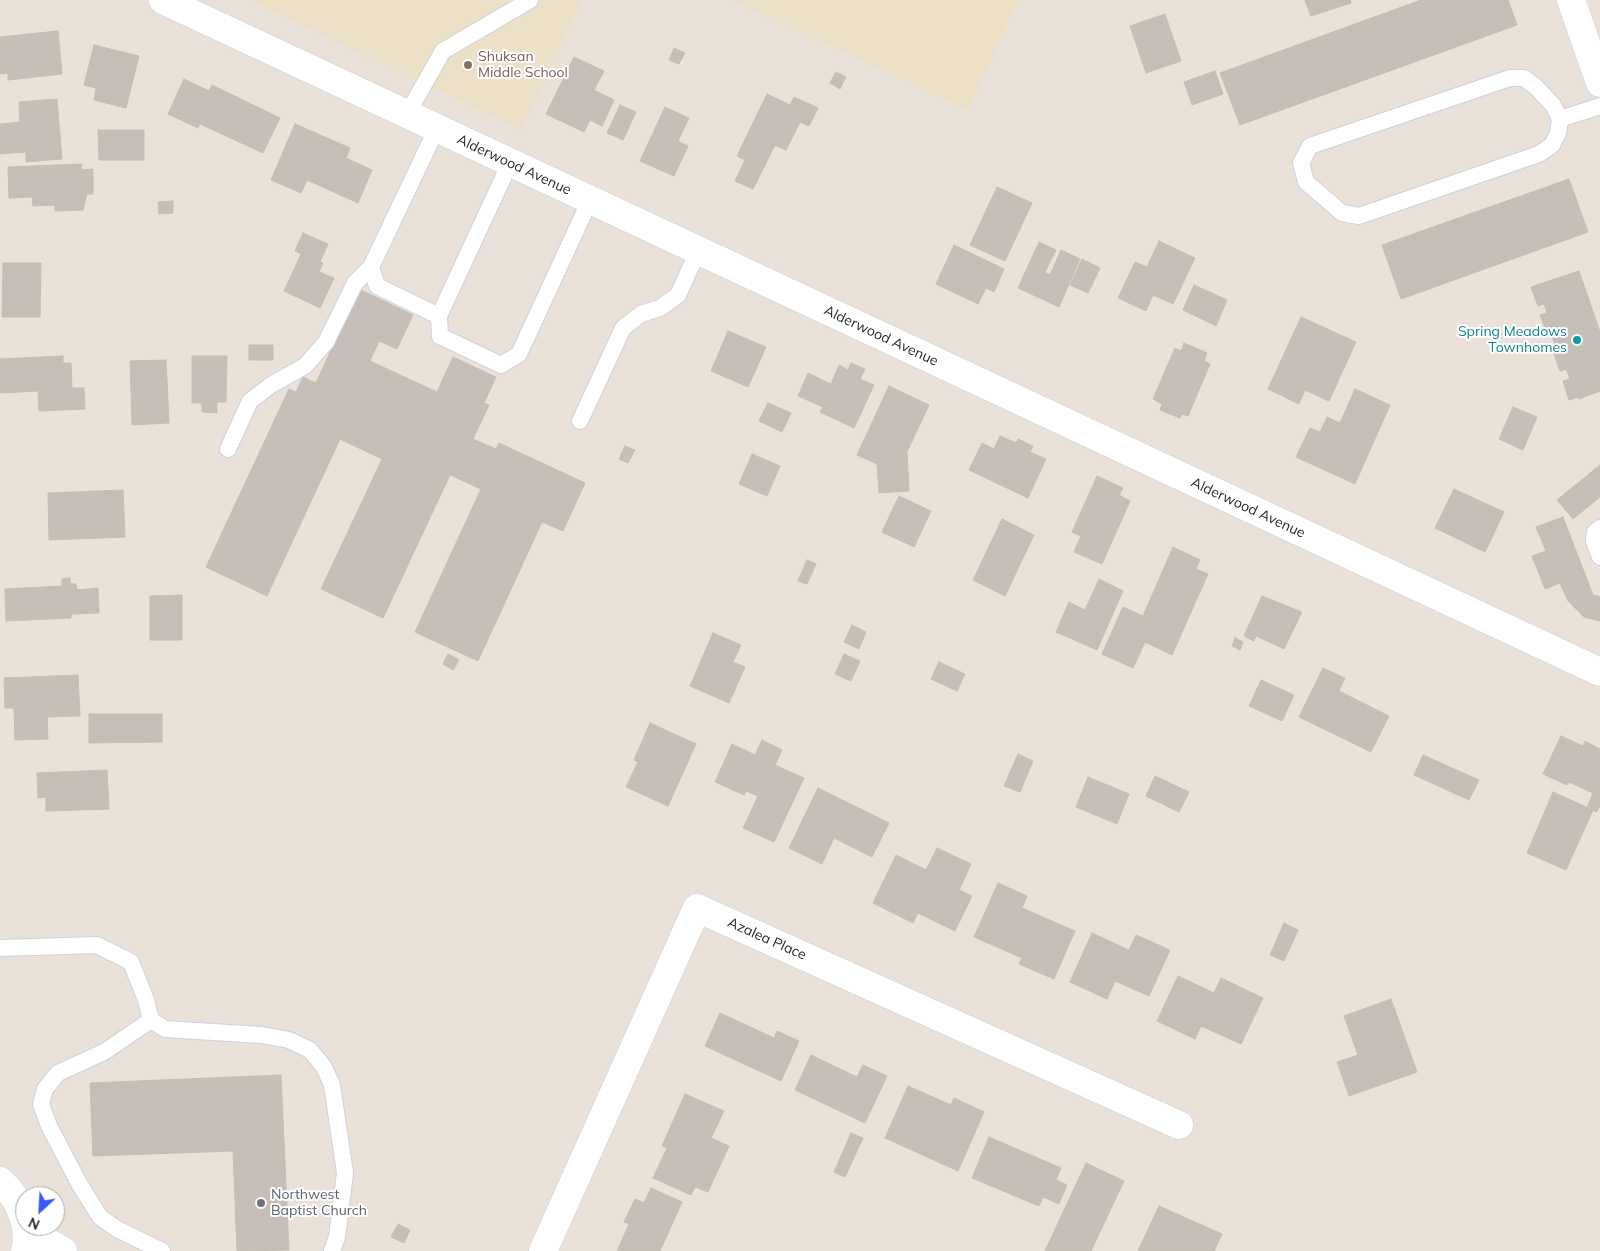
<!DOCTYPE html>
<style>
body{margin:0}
#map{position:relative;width:1600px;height:1251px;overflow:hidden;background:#eae2d8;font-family:Mulish,sans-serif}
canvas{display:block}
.north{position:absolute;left:15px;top:1186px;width:50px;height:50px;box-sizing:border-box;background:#fff;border:1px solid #a9a9a9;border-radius:50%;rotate:205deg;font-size:14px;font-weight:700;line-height:20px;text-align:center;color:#272727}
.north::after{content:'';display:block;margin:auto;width:18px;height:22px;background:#375af8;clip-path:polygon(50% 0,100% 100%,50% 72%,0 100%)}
</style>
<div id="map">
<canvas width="1600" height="1251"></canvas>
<div class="north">N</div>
</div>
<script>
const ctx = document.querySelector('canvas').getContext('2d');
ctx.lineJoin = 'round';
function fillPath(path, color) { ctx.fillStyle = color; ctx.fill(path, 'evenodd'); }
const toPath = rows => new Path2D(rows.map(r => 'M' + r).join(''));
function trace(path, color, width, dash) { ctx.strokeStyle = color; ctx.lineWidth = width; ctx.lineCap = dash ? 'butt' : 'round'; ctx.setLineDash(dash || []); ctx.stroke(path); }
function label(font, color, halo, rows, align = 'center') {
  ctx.font = font + ' Mulish,sans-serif'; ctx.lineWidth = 4; ctx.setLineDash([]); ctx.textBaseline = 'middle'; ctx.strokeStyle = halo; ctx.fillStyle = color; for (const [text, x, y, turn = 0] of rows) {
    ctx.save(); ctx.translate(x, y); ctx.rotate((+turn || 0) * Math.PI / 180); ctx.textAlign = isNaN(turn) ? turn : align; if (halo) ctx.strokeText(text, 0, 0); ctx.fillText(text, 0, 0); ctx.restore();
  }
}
fillPath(toPath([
 [250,0,582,0,521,130],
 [732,0,1018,0,968,110]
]), '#ece0c7');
const building = toPath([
 [1305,0,1350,0,1351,3,1311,16,1305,0],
 [1421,0,1508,0,1517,25,1240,125,1220,73,1421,0],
 [1165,14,1181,61,1146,73,1130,26,1165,14],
 [58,31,62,74,8,80,8,73,0,74,0,37,58,31],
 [94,45,139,56,126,108,94,100,96,88,84,85,94,45],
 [674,48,685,53,679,64,669,60,674,48],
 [574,57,604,71,594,90,614,100,602,126,590,120,584,132,546,114,574,57],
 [1215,71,1223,94,1192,105,1184,82,1215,71],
 [836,72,846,77,840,89,830,83,836,72],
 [184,79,209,91,212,85,280,118,263,153,200,124,198,128,168,114,184,79],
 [767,94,790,105,794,97,818,108,809,126,800,122,786,150,775,145,753,189,735,181,745,160,737,156,767,94],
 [57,99,62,159,26,162,26,152,0,154,0,124,20,122,19,102,57,99],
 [620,105,636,112,623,140,607,133,620,105],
 [665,107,689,118,678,141,688,146,674,176,640,161,665,107],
 [295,124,350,148,346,158,372,170,358,203,307,180,301,193,271,180,295,124],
 [98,130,144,130,144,160,99,160,98,130],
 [82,164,81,170,93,169,93,194,87,194,83,210,55,211,55,205,33,206,32,197,9,198,8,167,82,164],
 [1569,179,1588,232,1401,299,1382,245,1569,179],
 [997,187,1032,203,1005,261,970,245,997,187],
 [173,201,173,213,159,214,158,202,173,201],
 [303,233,328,244,320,262,323,263,319,272,334,278,320,308,284,291,301,254,295,251,303,233],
 [1159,241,1195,258,1173,304,1153,295,1146,311,1118,298,1135,262,1147,267,1159,241],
 [1039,242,1056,250,1045,272,1050,275,1061,250,1080,259,1059,307,1018,288,1039,242],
 [954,245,1004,269,994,292,986,288,978,304,936,284,954,245],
 [1082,259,1100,268,1088,293,1070,285,1082,259],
 [3,263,41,263,40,317,2,317,3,263],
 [1579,271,1600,332,1600,391,1579,399,1578,397,1569,400,1563,381,1570,379,1566,369,1560,371,1552,348,1556,347,1551,333,1547,334,1540,315,1547,313,1544,304,1538,306,1531,287,1579,271],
 [1194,285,1227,300,1216,326,1183,310,1194,285],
 [359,289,413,315,397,349,379,341,370,361,437,392,453,357,496,377,484,403,489,405,473,439,496,449,499,443,585,483,563,531,542,522,478,661,415,632,481,489,450,475,383,618,321,589,382,459,340,439,267,596,206,567,289,389,296,392,303,377,316,383,359,289],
 [1301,317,1356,342,1329,401,1305,390,1299,404,1268,389,1301,317],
 [728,331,766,347,748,387,711,371,728,331],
 [1184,343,1207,353,1204,361,1210,364,1188,416,1182,414,1180,418,1160,410,1162,404,1153,399,1175,348,1181,351,1184,343],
 [249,345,273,345,273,360,249,360,249,345],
 [63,356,63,363,71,363,72,388,84,388,85,409,39,411,38,391,0,393,0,359,63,356],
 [192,356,227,356,226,402,217,402,217,413,202,412,202,403,192,403,192,356],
 [166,360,169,423,132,425,130,361,166,360],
 [851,363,865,369,860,379,874,385,854,428,820,412,823,407,798,396,808,373,831,384,839,365,848,370,851,363],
 [889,386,929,405,907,452,909,491,879,493,877,464,857,455,889,386],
 [1355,389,1390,405,1355,484,1296,457,1310,428,1320,432,1327,417,1340,423,1355,389],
 [768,403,791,413,782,432,759,421,768,403],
 [1513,407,1537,417,1523,450,1499,439,1513,407],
 [1000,436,1016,443,1018,439,1033,446,1030,452,1046,459,1028,498,969,470,982,443,994,449,1000,436],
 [625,446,635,450,628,463,619,459,625,446],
 [752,454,780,466,767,496,739,484,752,454],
 [1600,465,1600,497,1573,519,1557,500,1600,465],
 [1097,476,1123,488,1119,495,1130,501,1102,564,1074,552,1081,536,1072,532,1097,476],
 [1454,489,1504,512,1485,552,1435,528,1454,489],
 [123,490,125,537,49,540,48,493,123,490],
 [899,496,931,511,914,547,882,532,899,496],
 [1563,517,1593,595,1600,597,1600,621,1584,617,1568,601,1560,583,1545,589,1532,556,1546,551,1536,527,1563,517],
 [1002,519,1034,535,1005,596,973,580,1002,519],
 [1173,547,1200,560,1196,569,1208,574,1172,655,1145,642,1133,668,1102,654,1123,607,1143,616,1173,547],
 [807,560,816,564,807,584,798,581,807,560],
 [70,578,71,584,76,584,77,590,98,588,99,613,71,614,71,618,6,621,5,589,62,586,62,579,70,578],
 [1099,579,1123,591,1097,650,1056,632,1069,602,1085,610,1099,579],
 [182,595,182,640,150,640,150,596,182,595],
 [1262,596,1302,612,1284,649,1256,636,1254,641,1244,636,1262,596],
 [852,625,866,632,859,649,844,642,852,625],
 [713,633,741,645,733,662,745,667,729,703,690,686,713,633],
 [1235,638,1243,642,1240,650,1232,646,1235,638],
 [448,654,459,660,453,670,443,664,448,654],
 [844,654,860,661,851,681,835,674,844,654],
 [939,662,965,674,957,691,931,679,939,662],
 [1323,668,1345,678,1339,691,1389,716,1371,752,1299,717,1323,668],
 [78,675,80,716,47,717,48,739,15,740,14,708,5,708,4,678,78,675],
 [1261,680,1294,695,1282,721,1249,706,1261,680],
 [89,714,162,714,162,742,89,743,89,714],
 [650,723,696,744,668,806,626,787,638,762,634,760,650,723],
 [1561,736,1583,746,1585,741,1600,749,1600,805,1597,812,1587,808,1593,793,1569,782,1567,785,1543,774,1561,736],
 [762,740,782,750,775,765,804,778,774,842,743,828,758,796,746,791,744,795,715,782,732,744,755,755,762,740],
 [1018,754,1033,761,1020,792,1004,786,1018,754],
 [1423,755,1479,780,1469,800,1414,775,1423,755],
 [107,770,109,809,46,811,46,797,38,798,37,773,107,770],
 [1155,776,1189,792,1179,812,1146,796,1155,776],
 [1088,777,1129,794,1117,824,1076,807,1088,777],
 [818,788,889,823,872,857,834,838,822,864,789,848,818,788],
 [1553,792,1593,810,1566,870,1527,853,1553,792],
 [937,848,971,864,959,890,972,896,955,931,918,913,913,923,873,903,896,855,926,870,937,848],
 [998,883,1027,896,1022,908,1075,931,1054,979,1019,964,1022,958,974,937,998,883],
 [1284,923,1298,930,1284,961,1270,955,1284,923],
 [1092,933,1129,950,1136,935,1170,950,1149,996,1115,981,1107,999,1070,982,1092,933],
 [1178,976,1214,993,1221,978,1263,998,1241,1044,1201,1026,1195,1039,1157,1021,1178,976],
 [1391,999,1417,1072,1349,1096,1337,1062,1358,1055,1344,1016,1391,999],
 [720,1013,774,1038,777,1031,799,1041,781,1081,705,1046,720,1013],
 [811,1055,857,1077,863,1065,887,1076,865,1123,795,1090,811,1055],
 [281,1075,289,1250,237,1251,233,1151,93,1156,90,1083,281,1075],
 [908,1086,951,1105,954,1098,984,1112,958,1171,885,1138,908,1086],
 [685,1094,724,1111,711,1138,729,1146,708,1192,695,1187,691,1195,653,1178,667,1148,662,1146,685,1094],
 [851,1133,863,1138,845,1177,834,1172,851,1133],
 [989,1137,1061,1168,1056,1180,1067,1185,1059,1204,1043,1197,1039,1206,972,1178,989,1137],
 [1086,1163,1124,1181,1091,1251,1045,1251,1086,1163],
 [651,1188,682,1202,660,1251,617,1251,629,1224,624,1222,635,1199,644,1203,651,1188],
 [1159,1206,1222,1234,1214,1251,1138,1251,1159,1206],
 [398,1224,410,1230,404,1243,391,1237,398,1224]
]);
fillPath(building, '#c5bfb8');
trace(building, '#c5beb2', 1);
const lane = toPath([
 [1510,78,1524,78,1536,87,1553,105,1560,119,1558,133,1552,145,1539,154,1359,216,1342,213,1306,182,1301,163,1310,146,1510,78],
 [407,114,443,51,530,0],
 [1560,119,1600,106],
 [437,128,371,267,377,286,439,316],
 [510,163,439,316,440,336,501,365,519,354,590,200],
 [580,421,623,328,641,314,660,308,678,295,698,251],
 [228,449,250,401,271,385,305,366,326,342,355,283,371,267],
 [1600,528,1595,532,1594,541,1600,557],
 [0,948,97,945,131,962,146,1000,151,1020,165,1029,262,1035,289,1040,310,1050,324,1067,332,1085,345,1173,337,1237,332,1251],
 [151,1020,104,1052,58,1073,45,1089,41,1104,49,1126,80,1185,100,1217,117,1229,162,1251]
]);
const street = toPath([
 [163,0,1600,672],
 [31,1226,49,1243,63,1251],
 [543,1251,697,908,1179,1125]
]);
const secondary = toPath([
 [1571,0,1600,83],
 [0,1181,8,1189,17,1201,23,1216,25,1223],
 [25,1251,27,1242,26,1226]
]);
trace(lane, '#cdd1e0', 18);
trace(street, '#cdd1e0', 29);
trace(secondary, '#cdd1e0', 29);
trace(lane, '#fff', 16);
trace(street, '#fff', 28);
trace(secondary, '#fff', 28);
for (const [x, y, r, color] of [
 [468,65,5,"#8d6e63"],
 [1577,340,5,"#0f9aa8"],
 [261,1203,5,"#6b7280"]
]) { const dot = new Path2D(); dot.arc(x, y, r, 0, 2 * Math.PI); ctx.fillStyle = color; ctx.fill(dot); trace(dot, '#fff', 2); }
label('14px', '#785e54', '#fff', [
 ["Shuksan",478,57],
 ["Middle School",478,73]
], 'left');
label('14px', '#272727', '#fff', [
 ["Alderwood Avenue",514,165,25],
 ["Alderwood Avenue",881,336,25],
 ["Alderwood Avenue",1248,508,25],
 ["Azalea Place",767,939,24]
]);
label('14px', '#0d838f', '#fff', [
 ["Spring Meadows",1567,332],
 ["Townhomes",1567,348]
], 'right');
label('14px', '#5b616d', '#fff', [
 ["Northwest",271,1195],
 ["Baptist Church",271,1211]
], 'left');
</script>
